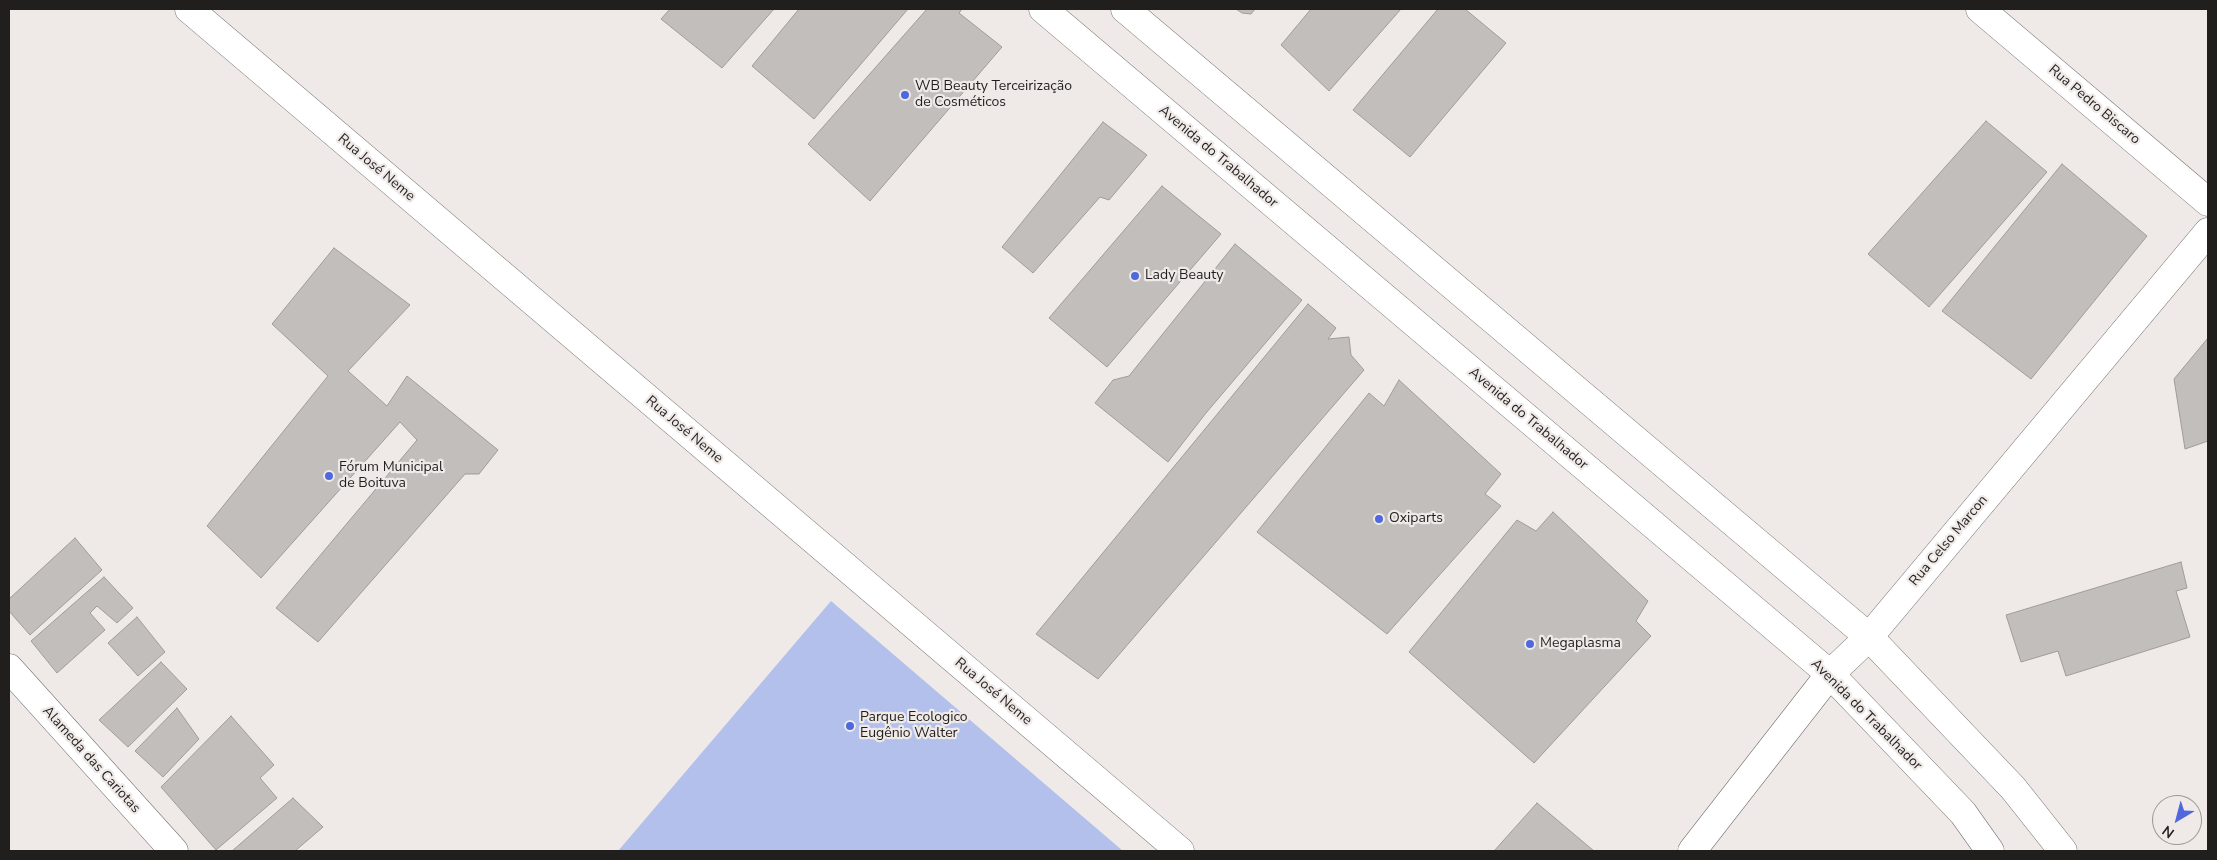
<!DOCTYPE html>
<meta charset="utf-8">
<style>
body{margin:0}
#map{position:relative;width:2217px;height:860px;overflow:hidden;background:#efeae8;font-family:"Nunito Sans",sans-serif}
canvas{display:block}
.frame{position:absolute;inset:0;border:10px solid #211f1e;pointer-events:none}
.north{position:absolute;left:2152px;top:795px;width:50px;height:50px;box-sizing:border-box;background:#efeae8;border:1px solid #9d9997;border-radius:50%;rotate:217deg;font-size:14px;font-weight:700;line-height:20px;text-align:center;color:#211f1e}
.north::after{content:'';display:block;margin:auto;width:18px;height:22px;background:#5068dd;clip-path:polygon(50% 0,100% 100%,50% 72%,0 100%)}
</style>
<div id="map">
<canvas width="2217" height="860"></canvas>
<div class="frame"></div>
<div class="north">N</div>
</div>
<script>
const ctx = document.querySelector('canvas').getContext('2d');
ctx.lineJoin = 'round';
function fillPath(path, color) { ctx.fillStyle = color; ctx.fill(path, 'evenodd'); }
const toPath = rows => new Path2D(rows.map(r => 'M' + r).join(''));
function trace(path, color, width, dash) { ctx.strokeStyle = color; ctx.lineWidth = width; ctx.lineCap = dash ? 'butt' : 'round'; ctx.setLineDash(dash || []); ctx.stroke(path); }
function label(font, color, halo, rows, align = 'center') {
  ctx.font = font + ' "Nunito Sans",sans-serif'; ctx.lineWidth = 4.5; ctx.setLineDash([]); ctx.textBaseline = 'middle'; ctx.strokeStyle = halo; ctx.fillStyle = color; for (const [text, x, y, turn = 0] of rows) {
    ctx.save(); ctx.translate(x, y); ctx.rotate((+turn || 0) * Math.PI / 180); ctx.textAlign = isNaN(turn) ? turn : align; if (halo) ctx.strokeText(text, 0, 0); ctx.fillText(text, 0, 0); ctx.restore();
  }
}
fillPath(toPath([
 [831,601,1123,851,618,851]
]), '#b2c0eb');
const building = toPath([
 [670,9,774,9,722,68,661,19,670,9],
 [799,9,908,9,814,119,752,66,799,9],
 [927,9,962,9,959,13,1002,47,870,201,808,144,927,9],
 [1236,9,1255,9,1251,14,1242,13,1236,9],
 [1311,9,1401,9,1329,91,1281,45,1311,9],
 [1438,9,1465,9,1506,43,1410,157,1353,110,1438,9],
 [1986,121,2047,172,1929,307,1868,254,1986,121],
 [1103,122,1147,155,1109,200,1100,197,1033,273,1002,247,1103,122],
 [2062,164,2147,236,2031,379,1942,311,2062,164],
 [1162,186,1221,234,1107,367,1049,318,1162,186],
 [1235,244,1302,300,1206,413,1168,462,1095,403,1113,380,1129,376,1235,244],
 [334,248,410,305,348,371,387,406,407,376,498,450,479,474,465,474,318,642,276,608,417,440,400,422,261,578,207,526,328,376,272,324,334,248],
 [1308,304,1336,328,1328,339,1349,337,1351,355,1364,370,1098,679,1036,634,1308,304],
 [2208,338,2208,441,2185,449,2174,379,2208,338],
 [1399,380,1501,474,1485,494,1501,506,1387,634,1257,532,1369,393,1384,406,1399,380],
 [1553,512,1648,601,1636,621,1651,636,1534,763,1409,652,1517,520,1536,531,1553,512],
 [75,538,102,570,30,635,9,611,9,599,75,538],
 [2181,562,2187,588,2176,591,2190,637,2066,676,2058,651,2021,662,2006,615,2181,562],
 [104,577,133,608,117,623,97,606,90,613,105,630,57,673,31,641,104,577],
 [137,617,165,652,138,676,108,643,137,617],
 [161,662,187,689,128,747,99,720,161,662],
 [177,708,199,739,163,777,135,751,177,708],
 [231,716,274,765,260,778,277,798,216,850,161,787,231,716],
 [293,798,323,827,295,851,232,851,293,798],
 [1537,803,1594,851,1494,851,1537,803]
]);
fillPath(building, '#c2bebc');
trace(building, '#a09b99', 1);
const minor = toPath([
 [189,9,1180,851],
 [1980,9,2208,202],
 [9,668,174,851],
 [1692,851,1830,674,1869,637,2208,232]
]);
const tertiary = toPath([
 [1043,9,1830,674,1963,813,1990,851],
 [1125,9,1869,637,2013,788,2063,851]
]);
trace(minor, '#746f6d', 29);
trace(tertiary, '#746f6d', 29);
trace(minor, '#fff', 28);
trace(tertiary, '#fff', 28);
for (const [x, y, r, color] of [
 [905,95,5,"#5068dd"],
 [1135,276,5,"#5068dd"],
 [329,476,5,"#5068dd"],
 [1379,519,5,"#5068dd"],
 [1530,644,5,"#5068dd"],
 [850,726,5,"#5068dd"]
]) { const dot = new Path2D(); dot.arc(x, y, r, 0, 2 * Math.PI); ctx.fillStyle = color; ctx.fill(dot); trace(dot, '#efeae8', 2); }
label('14px', '#211f1e', '#efeae8', [
 ["WB Beauty Terceirização",915,87],
 ["de Cosméticos",915,103],
 ["Lady Beauty",1145,276],
 ["Fórum Municipal",339,468],
 ["de Boituva",339,484],
 ["Oxiparts",1389,519],
 ["Megaplasma",1540,644],
 ["Parque Ecologico",860,718],
 ["Eugênio Walter",860,734]
], 'left');
label('14px', '#211f1e', '#efeae8', [
 ["Rua Pedro Biscaro",2094,105,40],
 ["Avenida do Trabalhador",1218,157,40],
 ["Rua José Neme",376,168,40],
 ["Avenida do Trabalhador",1528,419,40],
 ["Rua José Neme",684,430,40],
 ["Rua Celso Marcon",1949,541,-50],
 ["Rua José Neme",993,692,40],
 ["Avenida do Trabalhador",1866,715,45],
 ["Alameda das Cariotas",91,760,48]
]);
</script>
